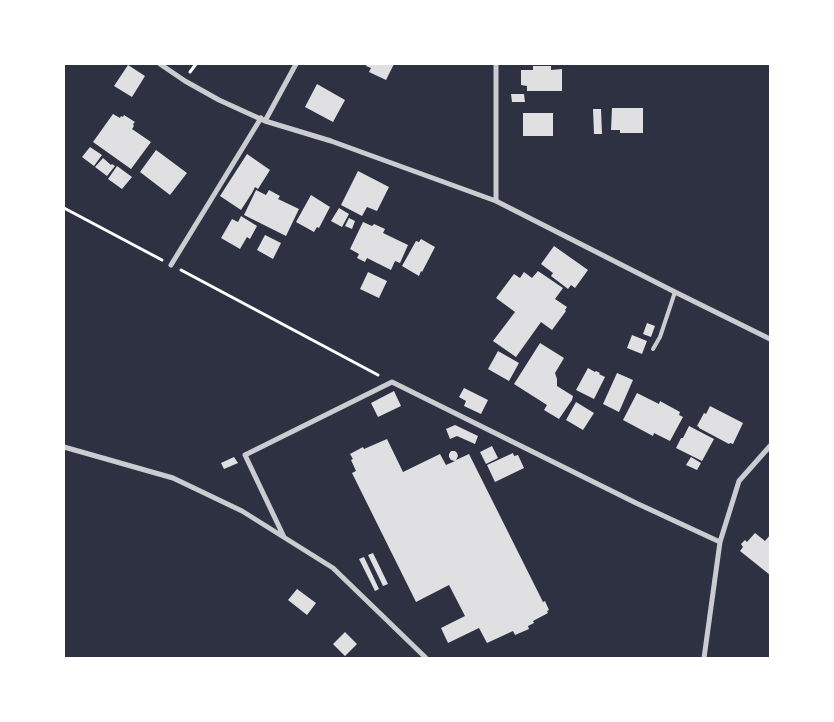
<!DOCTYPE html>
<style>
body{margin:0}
#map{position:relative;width:834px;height:722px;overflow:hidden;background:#2d3142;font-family:Bitter,serif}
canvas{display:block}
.frame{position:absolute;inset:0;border:65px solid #fff;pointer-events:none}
</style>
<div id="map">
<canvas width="834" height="722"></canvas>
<div class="frame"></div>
</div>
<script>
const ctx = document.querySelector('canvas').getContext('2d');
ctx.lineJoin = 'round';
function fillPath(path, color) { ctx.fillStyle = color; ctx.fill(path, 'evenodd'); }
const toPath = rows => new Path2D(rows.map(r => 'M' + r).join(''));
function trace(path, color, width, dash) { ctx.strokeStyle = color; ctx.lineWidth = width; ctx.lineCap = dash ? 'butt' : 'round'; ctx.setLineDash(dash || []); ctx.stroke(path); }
fillPath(toPath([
 [367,64,394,64,386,80,369,72,371,68,366,66],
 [128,65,145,76,132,97,114,86],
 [533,66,551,66,551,70,562,69,562,91,527,91,527,86,521,85,521,70,533,70],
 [317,84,345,100,333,122,305,107],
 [511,94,524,94,525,102,512,102],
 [612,108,643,108,643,133,620,133,620,130,611,130],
 [593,109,601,109,602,134,594,134],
 [523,113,553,113,553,136,523,136],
 [113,114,120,118,121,116,123,117,124,115,135,122,133,124,134,126,132,129,151,142,131,169,93,142],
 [90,147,102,155,94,166,82,157],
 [156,150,187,173,170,195,140,172],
 [247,154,270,170,258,189,255,187,252,193,241,210,220,196],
 [103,158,111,165,112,164,115,166,107,176,95,167],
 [117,166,132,177,122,189,108,179],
 [358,171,389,187,377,211,367,207,362,216,341,205],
 [256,190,266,195,269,190,280,196,278,199,299,209,286,236,244,215],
 [311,195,330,207,319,228,317,227,314,232,296,222],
 [339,208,349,214,342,227,331,221],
 [241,216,257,226,250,239,247,237,240,249,221,238,232,219,238,222],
 [349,218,355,221,352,229,345,226],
 [363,222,372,226,374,224,385,229,383,233,408,245,400,263,395,261,391,270,367,258,365,262,357,258,359,254,350,249],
 [265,235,281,243,273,259,257,250],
 [421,239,435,247,422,272,421,271,419,276,402,266,416,241,419,242],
 [554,246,588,270,575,288,571,285,568,289,551,276,553,273,541,264],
 [538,271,563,288,555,299,567,307,565,310,566,311,552,330,541,322,516,357,493,341,515,312,496,298,514,274,520,278,524,272,532,278],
 [368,272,387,281,379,298,360,289],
 [647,323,655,326,651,337,643,334],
 [632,335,647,341,642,354,627,348],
 [540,343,564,358,555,373,557,379,557,386,573,396,572,400,559,419,544,410,547,405,514,384],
 [498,351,519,363,509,381,488,369],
 [588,368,595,372,596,371,600,373,599,374,605,377,594,399,576,390],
 [617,373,633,380,619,412,603,404],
 [464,388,488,400,481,414,464,406,466,401,459,397],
 [394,391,401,406,378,417,371,403],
 [637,393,659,404,660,401,680,412,679,415,683,417,670,441,654,433,653,436,623,420],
 [576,402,594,413,583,430,566,420],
 [710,406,743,423,733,444,730,443,729,444,699,428,699,427,697,426,704,413,706,414],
 [455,425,478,436,475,444,457,436,450,439,446,429],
 [689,426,714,439,702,461,676,448,681,438,683,438],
 [387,439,403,472,440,454,446,465,455,461,451,460,449,457,449,454,451,451,455,451,457,453,458,456,456,460,469,454,543,602,545,601,549,610,547,611,548,613,533,621,534,623,528,626,529,629,515,635,513,631,487,643,479,628,448,643,441,628,465,616,449,585,416,602,352,473,356,471,351,460,353,459,350,454,363,447,364,449],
 [492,446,498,458,486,464,480,452],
 [513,453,514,456,518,455,524,468,495,482,487,465],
 [234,457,238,463,224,469,221,463],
 [691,457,701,463,697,470,686,465],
 [755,533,765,541,770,535,770,575,740,551,743,547,741,544,745,540,747,542],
 [373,553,388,584,383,586,368,555],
 [364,557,379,589,375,591,359,559],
 [297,589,316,603,307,615,288,600],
 [345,632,357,644,345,656,333,644]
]), '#e0e0e3');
trace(toPath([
 [190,72,196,64],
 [64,208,162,260],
 [181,270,378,375]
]), '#fff', 3);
trace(toPath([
 [653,349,660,337,675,292]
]), '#caccd0', 4);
trace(toPath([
 [160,64,185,81,219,100,265,121,331,141,496,201,675,292,770,339],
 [265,121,296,64],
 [496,201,496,64],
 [171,265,261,118],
 [64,447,173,478,242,511,333,568,426,658],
 [284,537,245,455,392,382,636,503,720,542],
 [704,658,720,542,739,481,770,446]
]), '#caccd0', 5);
</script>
